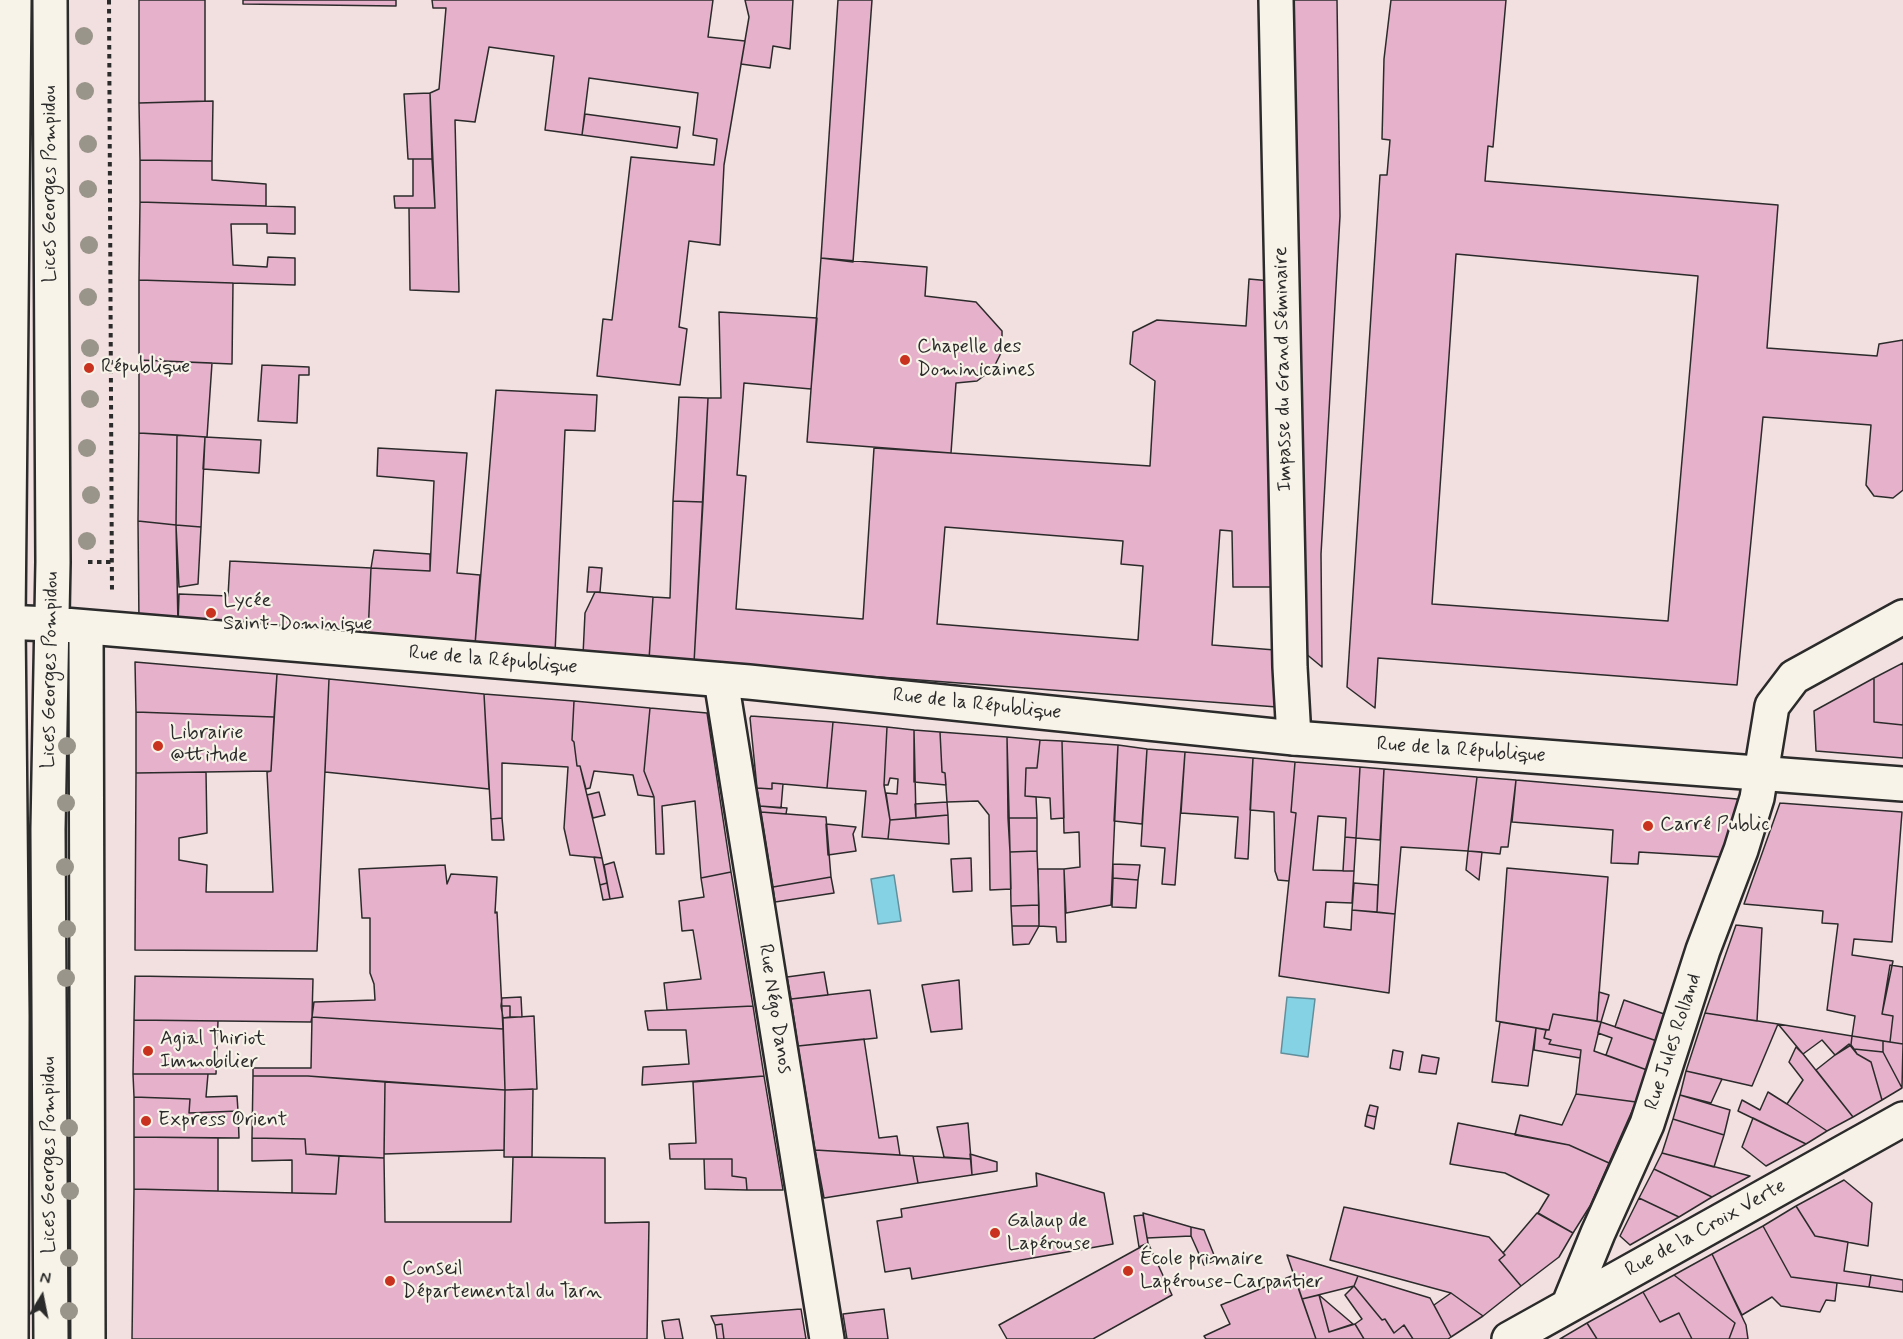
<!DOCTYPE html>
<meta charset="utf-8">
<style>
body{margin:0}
#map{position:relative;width:1903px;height:1339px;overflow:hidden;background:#f2dfdf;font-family:Mynerve,sans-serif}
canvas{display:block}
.north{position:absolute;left:12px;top:1267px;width:60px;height:60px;-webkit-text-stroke:4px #f7f3e8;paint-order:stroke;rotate:10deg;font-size:16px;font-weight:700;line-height:24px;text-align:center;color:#2b2b2b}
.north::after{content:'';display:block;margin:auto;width:21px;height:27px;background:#2b2b2b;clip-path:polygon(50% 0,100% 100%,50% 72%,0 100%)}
</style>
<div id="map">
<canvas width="1903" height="1339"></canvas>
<div class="north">N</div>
</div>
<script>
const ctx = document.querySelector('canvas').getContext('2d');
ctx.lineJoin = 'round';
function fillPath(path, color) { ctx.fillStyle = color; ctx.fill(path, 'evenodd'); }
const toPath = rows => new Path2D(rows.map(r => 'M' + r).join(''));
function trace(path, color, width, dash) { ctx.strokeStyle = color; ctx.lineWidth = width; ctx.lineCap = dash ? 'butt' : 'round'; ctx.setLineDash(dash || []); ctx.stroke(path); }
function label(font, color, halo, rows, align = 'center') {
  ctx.font = font + ' Mynerve,sans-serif'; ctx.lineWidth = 4.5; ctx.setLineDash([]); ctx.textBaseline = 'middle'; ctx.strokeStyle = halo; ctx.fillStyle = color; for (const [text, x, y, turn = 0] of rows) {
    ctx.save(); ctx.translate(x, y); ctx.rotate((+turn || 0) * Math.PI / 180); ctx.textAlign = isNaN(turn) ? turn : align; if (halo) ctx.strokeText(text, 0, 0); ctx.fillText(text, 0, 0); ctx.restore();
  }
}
const water = toPath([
 [894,875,901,921,878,924,871,879,894,875],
 [1287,997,1315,999,1308,1057,1281,1053,1287,997]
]);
fillPath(water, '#85d2e5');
trace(water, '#618f9b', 1.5);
const building = toPath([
 [139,0,205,0,205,101,139,103,139,0],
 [243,0,396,0,396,6,243,4,243,0],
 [432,0,713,0,708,37,745,41,724,165,720,245,689,241,679,327,687,329,680,385,597,376,603,319,612,320,631,157,714,165,717,139,693,135,698,93,589,78,582,135,545,130,554,56,489,47,475,122,455,120,459,292,410,290,409,208,435,208,430,93,439,89,446,8,433,8,432,0],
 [745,0,793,0,790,49,773,46,770,68,741,64,749,17,745,0],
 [838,0,872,0,853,262,821,258,838,0],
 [1291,0,1337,0,1340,216,1321,554,1322,667,1299,648,1291,0],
 [1391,0,1506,0,1493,147,1488,146,1485,181,1778,205,1767,348,1877,356,1879,344,1903,340,1903,490,1893,498,1874,496,1866,485,1871,425,1763,417,1737,685,1378,658,1375,708,1347,687,1380,175,1387,175,1390,140,1382,139,1384,59,1391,0],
 [1456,254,1698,276,1668,621,1432,604,1456,254],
 [430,93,432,159,408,159,404,94,430,93],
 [213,101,212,161,140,160,139,103,213,101],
 [585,114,680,127,677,148,582,135,585,114],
 [413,159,432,159,435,208,395,208,394,196,413,196,413,159],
 [140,160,212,161,212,180,266,184,266,206,140,202,140,160],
 [140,202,295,207,295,234,267,233,267,224,231,224,233,265,267,267,268,257,295,258,295,285,139,280,140,202],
 [821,258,927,267,925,296,976,302,1002,331,1002,351,993,369,977,381,956,383,951,453,807,442,821,258],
 [1249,279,1271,281,1274,587,1233,587,1232,531,1220,530,1212,645,1275,650,1277,707,694,663,708,398,721,398,719,312,817,318,811,389,744,383,737,475,746,476,736,609,863,619,874,448,1150,466,1155,381,1130,364,1133,332,1157,320,1246,326,1249,279],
 [945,527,1123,541,1121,564,1143,566,1138,640,937,624,945,527],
 [139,280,233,283,232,364,139,360,139,280],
 [139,360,212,363,207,437,139,433,139,360],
 [262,365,309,367,309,375,299,375,297,423,258,421,262,365],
 [496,390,597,395,595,431,565,430,555,653,475,645,496,390],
 [679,397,708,398,703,502,673,501,679,397],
 [139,433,177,435,176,525,138,521,139,433],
 [177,435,205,437,201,527,176,525,177,435],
 [205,437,261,440,259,473,203,469,205,437],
 [378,448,467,453,457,573,480,575,475,645,368,635,371,568,430,571,434,481,377,476,378,448],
 [673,501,703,502,694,663,649,660,653,597,670,598,673,501],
 [138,521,176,525,178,625,139,624,138,521],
 [176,525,201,527,198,584,179,587,176,525],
 [374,550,430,554,430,571,371,568,374,550],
 [230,561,371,568,368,635,178,625,179,594,228,596,230,561],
 [589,567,602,568,600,592,587,592,589,567],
 [595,592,653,597,649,660,583,655,585,613,595,592],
 [135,662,277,674,274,717,136,712,135,662],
 [1903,663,1903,725,1874,722,1874,678,1903,663],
 [277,674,329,679,317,951,135,950,136,773,206,772,207,833,179,838,179,860,207,865,206,892,273,892,267,772,271,771,277,674],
 [1874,678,1874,722,1903,725,1903,758,1816,751,1814,711,1874,678],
 [329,679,484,694,489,789,325,772,329,679],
 [484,694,574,701,572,740,574,742,577,766,580,766,602,858,570,855,564,828,568,767,502,763,502,818,491,819,484,694],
 [574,701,650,708,644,771,654,797,638,795,633,775,594,771,590,788,586,789,580,766,577,766,574,742,572,740,574,701],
 [650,708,707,713,731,872,701,878,695,801,662,806,664,854,656,854,654,797,644,771,650,708],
 [136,712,274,717,271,771,136,773,136,712],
 [751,716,833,722,827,788,772,783,772,789,757,788,750,718,751,716],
 [833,722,887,727,884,785,890,820,888,839,862,837,866,791,827,788,833,722],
 [887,727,914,730,916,818,890,820,886,793,897,794,898,779,890,778,888,785,884,785,887,727],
 [914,730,940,732,942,772,945,773,946,785,914,782,914,730],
 [940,732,1007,737,1011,889,990,890,989,815,978,801,947,802,945,773,942,772,940,732],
 [1007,737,1040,740,1037,768,1026,768,1025,796,1036,797,1037,818,1008,818,1007,737],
 [1040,740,1062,741,1064,818,1051,819,1050,798,1025,796,1026,768,1037,768,1040,740],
 [1062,741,1118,745,1111,905,1066,913,1064,869,1080,867,1079,832,1064,833,1062,741],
 [1118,745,1147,749,1142,824,1114,821,1118,745],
 [1147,749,1185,752,1175,885,1162,884,1165,848,1141,846,1147,749],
 [1185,752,1253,758,1248,859,1235,858,1238,817,1181,813,1185,752],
 [1253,758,1295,762,1291,812,1296,813,1289,881,1278,880,1275,871,1274,812,1250,810,1253,758],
 [1295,762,1360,767,1356,838,1345,837,1346,818,1318,816,1313,870,1354,871,1352,903,1326,902,1324,927,1351,930,1352,910,1395,914,1389,993,1279,976,1296,813,1291,812,1295,762],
 [1360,767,1384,769,1380,840,1356,838,1360,767],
 [1384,769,1477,777,1468,851,1401,847,1395,914,1377,912,1384,769],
 [1477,777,1516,780,1508,847,1501,847,1500,854,1468,851,1477,777],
 [1516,780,1737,799,1741,806,1722,857,1639,852,1638,864,1611,863,1613,830,1512,822,1516,780],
 [772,783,783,784,781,808,760,806,757,788,772,789,772,783],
 [599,792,605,815,593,818,587,795,599,792],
 [947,802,948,815,916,818,915,804,947,802],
 [1780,803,1902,812,1892,942,1854,939,1852,955,1893,961,1882,1014,1893,1016,1890,1042,1852,1036,1855,1016,1827,1010,1838,924,1822,923,1823,911,1744,904,1780,803],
 [760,806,787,808,786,814,761,812,760,806],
 [761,812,826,817,831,877,773,887,761,812],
 [948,815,949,844,888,839,890,820,948,815],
 [502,818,504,840,492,840,491,819,502,818],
 [1008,818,1037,818,1037,851,1010,852,1008,818],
 [826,824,856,827,853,834,856,851,828,855,826,824],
 [1345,837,1356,838,1354,871,1343,871,1345,837],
 [1037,851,1039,905,1011,906,1010,852,1037,851],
 [1468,851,1482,852,1479,880,1466,870,1468,851],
 [594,857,602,858,607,883,600,885,594,857],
 [971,858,972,891,953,892,951,859,971,858],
 [614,862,623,897,610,899,604,865,614,862],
 [1113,864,1140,865,1138,880,1113,878,1113,864],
 [445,865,447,884,451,874,497,877,495,913,497,912,503,1029,312,1017,314,1002,375,1000,374,984,370,973,370,918,362,918,359,869,445,865],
 [1507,868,1608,877,1597,1021,1553,1014,1549,1030,1496,1021,1507,868],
 [1038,869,1064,869,1066,942,1057,942,1056,927,1039,926,1038,869],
 [731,872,753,1006,667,1010,664,983,701,979,693,930,682,931,679,901,704,897,701,878,731,872],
 [831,877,834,893,775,902,773,887,831,877],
 [1113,878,1138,880,1136,908,1112,907,1113,878],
 [607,883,610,899,603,900,600,885,607,883],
 [1354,883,1378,885,1377,912,1352,910,1354,883],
 [1039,905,1039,926,1012,926,1011,906,1039,905],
 [1736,925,1762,928,1757,1021,1705,1013,1736,925],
 [1012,926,1039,926,1029,944,1013,945,1012,926],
 [1890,965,1903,967,1903,1044,1890,1042,1893,1016,1882,1014,1890,965],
 [824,972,828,995,791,999,787,977,824,972],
 [135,976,313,979,312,1017,311,1022,134,1020,135,976],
 [959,980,962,1029,931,1032,922,985,959,980],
 [870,990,877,1038,798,1046,791,999,870,990],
 [1599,992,1609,995,1601,1022,1597,1021,1599,992],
 [521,997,522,1017,510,1017,510,1006,501,1006,502,998,521,997],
 [1624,1000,1667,1015,1657,1041,1615,1027,1624,1000],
 [501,1006,510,1006,510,1017,503,1018,501,1006],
 [753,1006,764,1076,642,1085,643,1067,689,1064,686,1030,648,1030,645,1011,753,1006],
 [1705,1013,1778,1024,1752,1086,1686,1071,1705,1013],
 [1553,1014,1601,1022,1594,1051,1647,1070,1636,1102,1576,1094,1581,1050,1549,1044,1551,1040,1544,1038,1546,1030,1549,1030,1553,1014],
 [534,1016,537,1089,505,1090,503,1018,534,1016],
 [312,1017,503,1029,505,1090,308,1076,253,1076,253,1068,311,1068,312,1017],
 [134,1020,218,1021,216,1074,133,1074,134,1020],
 [1500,1022,1536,1028,1528,1086,1492,1082,1500,1022],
 [1601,1022,1657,1041,1647,1070,1606,1055,1612,1038,1598,1033,1601,1022],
 [1778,1024,1852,1036,1851,1045,1835,1055,1822,1040,1803,1054,1778,1024],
 [1536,1028,1546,1030,1544,1038,1551,1040,1549,1044,1581,1050,1580,1058,1534,1050,1536,1028],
 [1852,1036,1883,1041,1883,1052,1854,1049,1851,1045,1852,1036],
 [864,1039,879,1138,897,1136,900,1155,815,1150,798,1046,864,1039],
 [1883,1041,1903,1044,1902,1088,1883,1052,1883,1041],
 [1849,1044,1857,1054,1871,1062,1882,1100,1853,1117,1816,1070,1849,1044],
 [1796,1047,1803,1054,1853,1117,1827,1131,1787,1104,1803,1080,1789,1062,1796,1047],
 [1854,1049,1883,1052,1902,1088,1882,1100,1871,1062,1857,1054,1854,1049],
 [1393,1050,1403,1052,1400,1070,1390,1068,1393,1050],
 [1422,1055,1439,1058,1436,1074,1419,1072,1422,1055],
 [1686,1071,1722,1079,1711,1103,1680,1095,1686,1071],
 [133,1074,208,1074,206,1097,237,1096,238,1111,189,1113,190,1099,134,1097,133,1074],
 [253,1076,308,1076,385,1082,384,1158,306,1154,305,1139,252,1138,253,1076],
 [764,1076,783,1190,747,1190,746,1178,732,1176,732,1159,670,1159,669,1144,696,1143,693,1082,764,1076],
 [385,1082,505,1090,504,1150,384,1154,385,1082],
 [533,1089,532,1157,504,1157,505,1090,533,1089],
 [1768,1092,1787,1104,1827,1131,1806,1144,1738,1111,1742,1100,1760,1110,1768,1092],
 [1576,1094,1636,1102,1609,1163,1569,1145,1515,1135,1520,1115,1562,1125,1576,1094],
 [1680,1095,1730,1110,1724,1135,1673,1119,1680,1095],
 [134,1097,190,1099,189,1113,238,1111,239,1138,134,1137,134,1097],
 [1370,1105,1378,1107,1376,1117,1367,1115,1370,1105],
 [1367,1115,1376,1117,1374,1129,1365,1126,1367,1115],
 [1753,1118,1806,1144,1766,1166,1742,1147,1753,1118],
 [1673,1119,1724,1135,1714,1167,1662,1153,1673,1119],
 [968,1123,971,1159,944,1157,937,1127,968,1123],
 [1458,1123,1569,1145,1609,1163,1590,1206,1573,1233,1538,1213,1549,1195,1505,1173,1450,1164,1458,1123],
 [134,1137,218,1138,218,1191,134,1189,134,1137],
 [252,1138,305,1139,306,1154,339,1156,336,1194,292,1193,292,1160,252,1161,252,1138],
 [815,1150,913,1156,918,1183,824,1198,815,1150],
 [1662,1153,1704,1164,1750,1176,1712,1197,1654,1169,1662,1153],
 [970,1154,997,1162,997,1171,972,1175,970,1154],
 [339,1156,384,1158,385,1222,511,1222,513,1157,605,1158,605,1223,649,1222,647,1339,132,1339,134,1189,336,1194,339,1156],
 [913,1156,971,1159,972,1175,918,1183,913,1156],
 [704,1159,732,1159,732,1176,746,1178,747,1190,705,1189,704,1159],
 [1654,1169,1712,1197,1679,1217,1639,1198,1654,1169],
 [1036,1173,1104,1193,1113,1244,912,1279,910,1268,885,1272,877,1221,902,1217,901,1209,1037,1186,1036,1173],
 [1844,1180,1872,1203,1868,1246,1815,1236,1796,1206,1844,1180],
 [1639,1198,1679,1217,1630,1245,1620,1236,1639,1198],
 [1796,1206,1815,1236,1848,1242,1844,1271,1871,1275,1869,1287,1791,1277,1763,1226,1796,1206],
 [1344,1207,1489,1237,1505,1255,1499,1260,1521,1286,1483,1316,1451,1293,1330,1260,1344,1207],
 [1143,1213,1191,1227,1191,1236,1147,1238,1143,1213],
 [1537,1213,1573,1233,1559,1257,1521,1286,1499,1260,1505,1255,1503,1253,1537,1213],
 [1143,1215,1148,1243,1139,1247,1134,1216,1143,1215],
 [1763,1226,1791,1277,1837,1283,1835,1301,1826,1300,1820,1312,1781,1306,1772,1297,1742,1315,1712,1254,1763,1226],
 [1191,1227,1204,1230,1216,1260,1204,1265,1191,1236,1191,1227],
 [1148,1243,1172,1295,1093,1339,1007,1339,999,1325,1148,1243],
 [1712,1254,1746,1325,1748,1339,1729,1339,1735,1323,1674,1275,1712,1254],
 [1287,1255,1358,1276,1354,1286,1302,1299,1287,1255],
 [1294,1275,1316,1339,1206,1339,1204,1336,1230,1324,1221,1305,1294,1275],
 [1674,1275,1735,1323,1729,1339,1692,1339,1679,1313,1660,1322,1643,1292,1674,1275],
 [1871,1275,1903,1280,1903,1292,1869,1287,1871,1275],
 [1358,1276,1430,1298,1451,1337,1448,1339,1413,1339,1404,1325,1394,1333,1385,1319,1382,1320,1354,1286,1358,1276],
 [1354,1286,1382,1320,1385,1319,1394,1333,1404,1325,1413,1339,1364,1339,1355,1324,1362,1319,1345,1295,1354,1286],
 [1643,1292,1660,1322,1679,1313,1692,1339,1597,1339,1587,1323,1643,1292],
 [1451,1293,1483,1316,1451,1337,1434,1305,1451,1293],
 [1319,1295,1353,1324,1329,1332,1319,1295],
 [1319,1295,1329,1332,1355,1324,1364,1339,1316,1339,1302,1299,1319,1295],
 [801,1309,806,1339,724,1339,722,1324,715,1325,711,1316,801,1309],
 [884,1309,888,1339,847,1339,843,1314,884,1309],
 [679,1319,683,1339,665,1339,662,1321,679,1319],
 [1587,1323,1597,1339,1560,1339,1587,1323],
 [722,1324,724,1339,717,1339,715,1325,722,1324]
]);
fillPath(building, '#e6b1cb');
trace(building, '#2b2b2b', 1.5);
const minor = toPath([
 [1276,0,1290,667,1294,738],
 [0,622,52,624],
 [86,628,88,1339],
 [721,680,827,1339],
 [1569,1304,1598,1233,1647,1124,1703,950,1741,850,1757,798,1772,706,1794,677,1903,617],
 [1509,1339,1903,1119]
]);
const major = toPath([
 [50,0,53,562,48,829,51,1339],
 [52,624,749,682,1294,738,1903,784],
 [11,1339,12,1016,8,622,14,0]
]);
trace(minor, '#2b2b2b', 38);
trace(major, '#2b2b2b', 38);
trace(toPath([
 [109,0,112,593],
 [88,562,112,562]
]), '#2b2b2b', 4, [4.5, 4.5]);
trace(minor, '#f7f3e8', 33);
trace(major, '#f7f3e8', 33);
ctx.fillStyle = '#9a958a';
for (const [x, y] of [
 [84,36],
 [85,91],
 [88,144],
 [88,189],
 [89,245],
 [88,297],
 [90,348],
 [90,399],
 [87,448],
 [91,495],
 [87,541],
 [67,746],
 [66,803],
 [65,867],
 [67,929],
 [66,978],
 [69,1128],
 [70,1191],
 [69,1258],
 [69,1311]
]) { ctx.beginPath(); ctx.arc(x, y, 9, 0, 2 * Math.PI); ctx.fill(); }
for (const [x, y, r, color] of [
 [905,360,6,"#c8321e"],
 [89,368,6,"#c8321e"],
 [211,613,6,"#c8321e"],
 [158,746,6,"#c8321e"],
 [1648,826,6,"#c8321e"],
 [148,1051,6,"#c8321e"],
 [146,1121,6,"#c8321e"],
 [995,1233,6,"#c8321e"],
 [1128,1271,6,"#c8321e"],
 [390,1281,6,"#c8321e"]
]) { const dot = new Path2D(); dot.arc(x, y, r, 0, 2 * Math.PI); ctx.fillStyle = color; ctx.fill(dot); trace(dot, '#f7f3e8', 2); }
label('20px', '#2b2b2b', '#f7f3e8', [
 ["Lices Georges Pompidou",51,184,-90],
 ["Impasse du Grand Séminaire",1284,369,-91],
 ["Rue de la République",493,661,5],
 ["Lices Georges Pompidou",51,670,-89],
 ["Rue de la République",977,705,6],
 ["Rue de la République",1461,751,4],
 ["Rue Négo Danos",774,1009,81],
 ["Rue Jules Rolland",1674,1042,-72],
 ["Lices Georges Pompidou",50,1155,-90],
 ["Rue de la Croix Verte",1706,1229,-29]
]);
label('20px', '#2b2b2b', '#f7f3e8', [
 ["Chapelle des",917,348],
 ["Dominicaines",917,371],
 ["République",101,368],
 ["Lycée",223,602],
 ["Saint-Dominique",223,625],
 ["Librairie",170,734],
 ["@ttitude",170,757],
 ["Carré Public",1660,826],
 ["Agial Thiriot",160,1040],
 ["Immobilier",160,1063],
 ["Express Orient",158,1121],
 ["Galaup de",1007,1222],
 ["Lapérouse",1007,1245],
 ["École primaire",1140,1260],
 ["Lapérouse-Carpantier",1140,1283],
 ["Conseil",402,1270],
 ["Départemental du Tarn",402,1293]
], 'left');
</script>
